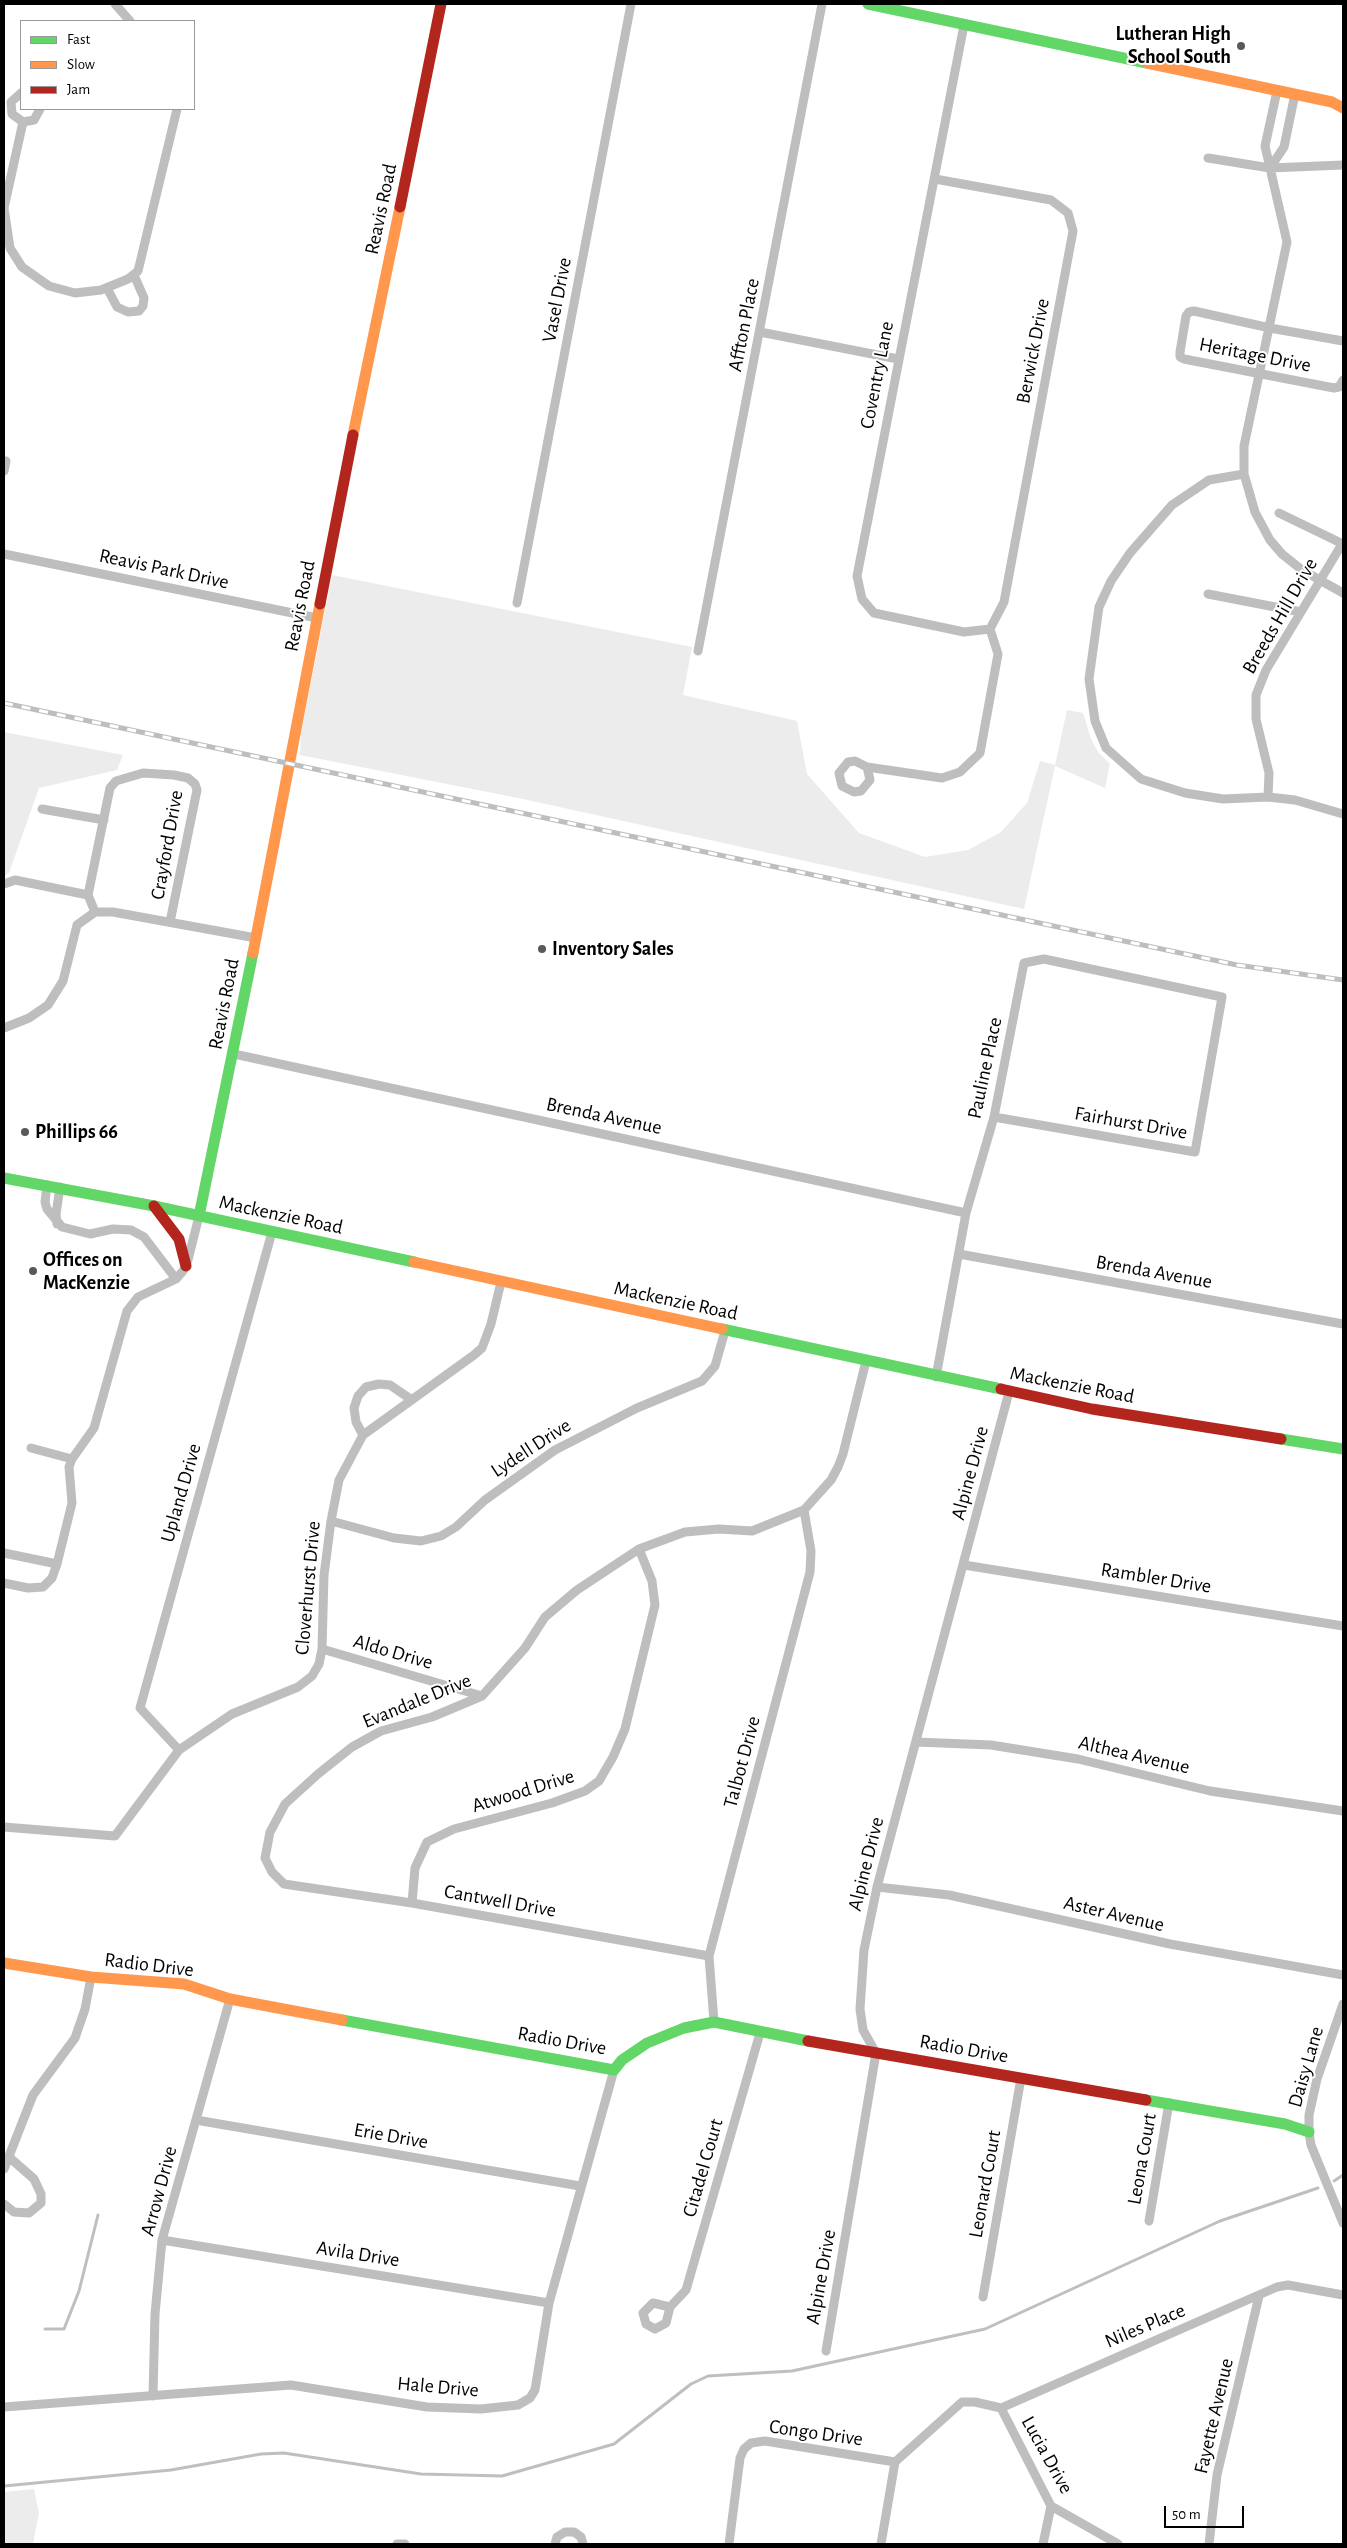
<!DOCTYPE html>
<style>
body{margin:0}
#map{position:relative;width:1347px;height:2548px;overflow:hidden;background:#fff;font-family:"Alegreya Sans",sans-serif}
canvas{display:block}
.frame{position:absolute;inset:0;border:5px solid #000;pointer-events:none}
.legend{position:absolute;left:20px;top:20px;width:175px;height:90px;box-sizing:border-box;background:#fff;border:1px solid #999;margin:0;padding:6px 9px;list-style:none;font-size:15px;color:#000}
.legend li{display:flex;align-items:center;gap:10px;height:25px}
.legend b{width:25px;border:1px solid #999}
.scale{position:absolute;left:1164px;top:2506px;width:80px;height:22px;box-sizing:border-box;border:2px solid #000;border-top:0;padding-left:6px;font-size:15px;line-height:18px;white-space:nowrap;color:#000;-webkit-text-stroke:4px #fff;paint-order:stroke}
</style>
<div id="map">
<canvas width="1347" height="2548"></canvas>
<div class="frame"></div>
<ul class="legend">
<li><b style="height:6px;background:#63d668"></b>Fast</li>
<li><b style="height:6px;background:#ff974d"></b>Slow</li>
<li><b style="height:6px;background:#b3261e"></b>Jam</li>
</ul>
<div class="scale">50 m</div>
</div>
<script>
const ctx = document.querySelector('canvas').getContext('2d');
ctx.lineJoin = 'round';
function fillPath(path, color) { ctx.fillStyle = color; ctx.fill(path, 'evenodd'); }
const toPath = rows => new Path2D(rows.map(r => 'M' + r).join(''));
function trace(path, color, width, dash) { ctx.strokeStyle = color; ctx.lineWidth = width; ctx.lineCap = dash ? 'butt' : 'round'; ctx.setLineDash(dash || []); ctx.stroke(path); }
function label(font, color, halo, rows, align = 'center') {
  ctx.font = font + ' "Alegreya Sans",sans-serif'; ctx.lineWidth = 4; ctx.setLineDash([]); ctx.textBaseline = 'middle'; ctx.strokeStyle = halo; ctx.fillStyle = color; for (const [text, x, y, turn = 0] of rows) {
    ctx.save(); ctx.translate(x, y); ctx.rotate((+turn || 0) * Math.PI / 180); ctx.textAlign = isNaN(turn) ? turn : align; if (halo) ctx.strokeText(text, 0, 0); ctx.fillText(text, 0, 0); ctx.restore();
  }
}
fillPath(toPath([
 [332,575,692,647,683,695,797,721,807,774,859,833,925,857,968,850,1001,832,1027,803,1040,761,1055,765,1067,710,1083,713,1091,739,1098,752,1110,764,1105,788,1055,766,1024,909,523,799,300,755,301,734],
 [4,732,123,755,117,770,39,788,9,873,4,876],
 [34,2489,39,2513,33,2544,4,2544,4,2492]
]), '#ececec');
trace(toPath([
 [1334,2181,1343,2175],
 [45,2329,64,2329,79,2291,98,2215],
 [4,2486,171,2470,261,2454,284,2453,421,2474,502,2476,614,2444,691,2384,708,2376,792,2371,985,2329,1220,2221,1318,2188]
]), '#bfbfbf', 3);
trace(toPath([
 [115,4,130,21],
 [964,25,857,576,862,599,874,613,964,632,990,629],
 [1277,91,1265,146,1287,242,1244,446,1244,474,1209,480,1172,505,1130,553,1111,581,1099,607,1089,679,1095,721,1106,748,1141,779,1185,793,1223,799,1268,797,1295,800,1343,814],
 [21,93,11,102,12,114,23,122,34,120,40,109],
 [23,122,4,208,10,248,22,267,49,286,75,293,101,290,128,279,138,271,177,109],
 [1208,158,1270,168,1343,165],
 [1270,168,1284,147,1295,94],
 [935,179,1051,200,1068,213,1073,231,1004,602,990,629],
 [107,288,117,307,128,312,139,311,143,306,144,298,134,275],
 [760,332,898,359],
 [1343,341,1270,328,1194,311,1189,312,1186,316,1180,352,1180,357,1184,359,1334,388,1339,387,1343,380],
 [4,471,6,461],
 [1244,474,1255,512,1270,540,1282,554,1302,570,1343,593],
 [1279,513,1343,544],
 [4,554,317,618],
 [1208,594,1301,612],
 [517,603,631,4],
 [698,651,822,4],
 [867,767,870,780,861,791,854,792,842,786,839,773,848,762,855,761,867,767,942,778,960,772,980,753,998,654,990,629],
 [1268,797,1269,773,1256,719,1256,695,1266,670,1342,544],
 [42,809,104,820],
 [4,884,15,880,88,895],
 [95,912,88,895,110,788,116,781,143,773,174,775,188,778,195,784,197,790,170,922],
 [4,1028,29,1018,48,1005,63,981,77,925,95,912,113,912,256,938],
 [234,1054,966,1213],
 [47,1185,45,1202,47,1209,62,1227,90,1234,113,1229,131,1230,144,1237,176,1279],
 [57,1224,56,1214,60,1187],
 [959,1254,1343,1324],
 [936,1377,966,1213,994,1117,1024,963,1044,959,1222,997,1195,1152,994,1117],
 [363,1435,356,1422,354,1408,358,1396,366,1387,379,1384,390,1385,412,1400],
 [31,1448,72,1459],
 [331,1521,394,1538,421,1541,441,1536,456,1527,485,1500,555,1450,637,1408,702,1381,715,1366,725,1331],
 [4,1553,57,1564,52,1578,43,1587,28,1588,4,1583],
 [57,1564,72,1503,69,1467,72,1459,94,1428,127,1311,138,1297,176,1279,183,1271,188,1260,199,1216],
 [964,1565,1343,1626],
 [322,1649,482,1696],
 [916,1742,991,1745,1078,1759,1210,1791,1343,1811],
 [179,1750,140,1708,272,1232],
 [4,1827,115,1836,179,1750,232,1714,298,1687,312,1676,319,1664,322,1649,324,1575,331,1521,339,1480,363,1435,474,1355,482,1348,491,1324,501,1282],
 [877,1887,949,1895,1170,1944,1343,1975],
 [412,1903,415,1868,427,1842,454,1829,552,1803,585,1791,599,1781,613,1757,625,1729,655,1605,652,1581,639,1549],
 [709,1956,412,1903,284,1884,272,1872,265,1858,270,1832,285,1804,318,1774,352,1747,381,1731,432,1717,482,1696,525,1648,545,1617,577,1590,639,1549,685,1532,719,1529,752,1531,804,1510,831,1480,838,1467,843,1454,866,1361],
 [1343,2004,1317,2079,1309,2115,1309,2132,1311,2145,1343,2223],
 [714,2022,709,1956,810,1572,811,1551,804,1510],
 [196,2120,580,2186],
 [4,2169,33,2095,75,2038,85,2009,91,1977],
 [4,2204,14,2212,29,2213,41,2203,41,2194,34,2179,9,2157],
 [1149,2221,1169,2103],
 [162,2240,549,2303],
 [983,2297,1021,2078],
 [670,2307,653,2303,643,2313,646,2324,655,2329,666,2323,670,2307,686,2290,760,2033],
 [826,2351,876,2053,863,2030,860,2009,864,1950,877,1887,1009,1392],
 [153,2396,155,2314,162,2240,230,1999],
 [4,2407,291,2385,427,2407,481,2409,518,2405,530,2398,535,2390,549,2303,614,2070],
 [1001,2408,1051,2506,1118,2544],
 [397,2544,405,2544],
 [555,2544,557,2537,565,2532,574,2532,581,2537,583,2544],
 [729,2544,740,2458,744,2449,751,2443,765,2441,895,2462],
 [881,2544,895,2462,962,2402,975,2402,1001,2408,1277,2287,1288,2285,1343,2295],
 [1043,2544,1051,2506],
 [1209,2544,1217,2475,1259,2296]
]), '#bebebe', 9);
trace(toPath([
 [868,4,1147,63],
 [4,1178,154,1206,414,1262],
 [199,1216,253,953],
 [722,1329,1001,1389],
 [1281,1439,1343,1449],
 [342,2020,614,2070,622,2060,647,2043,684,2028,714,2022,808,2041],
 [1146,2100,1285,2124,1309,2132]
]), '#63d668', 11);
trace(toPath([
 [1147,63,1332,102,1343,108],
 [353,435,400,207],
 [253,953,320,604],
 [414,1262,722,1329],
 [4,1963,91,1977,184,1984,230,1999,342,2020]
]), '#ff974d', 11);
trace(toPath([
 [400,207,441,4],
 [320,604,353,435],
 [154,1206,179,1239,186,1266],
 [1001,1389,1092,1409,1281,1439],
 [808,2041,1146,2100]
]), '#b3261e', 11);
const rail = toPath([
 [4,703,1237,965,1343,980]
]);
trace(rail, '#bebebe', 5);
trace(rail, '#fff', 3, [9]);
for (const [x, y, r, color] of [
 [1241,46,5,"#595959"],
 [542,949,5,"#595959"],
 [25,1132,5,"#595959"],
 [33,1271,5,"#595959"]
]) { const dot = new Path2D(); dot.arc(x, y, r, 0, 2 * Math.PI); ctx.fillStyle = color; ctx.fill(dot); trace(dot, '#fff', 2); }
label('bold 20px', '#000', '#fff', [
 ["Lutheran High",1231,34,"right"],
 ["School South",1231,57,"right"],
 ["Inventory Sales",552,949],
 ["Phillips 66",35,1132],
 ["Offices on",43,1260],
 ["MacKenzie",43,1283]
], 'left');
label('20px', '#000', '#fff', [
 ["Reavis Road",381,209,-78],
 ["Vasel Drive",557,300,-79],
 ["Affton Place",744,325,-79],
 ["Berwick Drive",1033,351,-79],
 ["Heritage Drive",1255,355,11],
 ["Coventry Lane",877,375,-79],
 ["Reavis Park Drive",164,569,12],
 ["Reavis Road",300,606,-79],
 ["Breeds Hill Drive",1280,616,-60],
 ["Crayford Drive",167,845,-80],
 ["Reavis Road",224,1004,-79],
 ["Pauline Place",985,1068,-78],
 ["Brenda Avenue",604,1116,12],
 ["Fairhurst Drive",1131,1123,10],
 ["Mackenzie Road",281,1215,12],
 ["Brenda Avenue",1154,1272,10],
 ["Mackenzie Road",676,1301,12],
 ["Mackenzie Road",1072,1385,11],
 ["Lydell Drive",531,1448,-33],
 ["Alpine Drive",970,1473,-75],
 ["Upland Drive",181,1493,-74],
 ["Rambler Drive",1156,1578,9],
 ["Cloverhurst Drive",308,1588,-85],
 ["Aldo Drive",393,1652,16],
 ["Evandale Drive",417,1701,-22],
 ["Althea Avenue",1134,1755,13],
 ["Talbot Drive",742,1762,-75],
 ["Atwood Drive",523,1791,-17],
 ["Alpine Drive",866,1864,-76],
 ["Cantwell Drive",500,1901,10],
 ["Aster Avenue",1114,1914,13],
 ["Radio Drive",149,1965,7],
 ["Radio Drive",562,2041,10],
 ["Radio Drive",964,2049,10],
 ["Daisy Lane",1306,2067,-74],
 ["Erie Drive",391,2136,10],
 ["Leona Court",1142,2159,-80],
 ["Citadel Court",703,2168,-74],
 ["Leonard Court",985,2184,-80],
 ["Arrow Drive",159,2191,-75],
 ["Avila Drive",358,2254,9],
 ["Alpine Drive",821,2277,-80],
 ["Niles Place",1145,2326,-23],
 ["Hale Drive",438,2387,5],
 ["Fayette Avenue",1214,2416,-77],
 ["Congo Drive",816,2433,8],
 ["Lucia Drive",1047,2455,61]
]);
</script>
